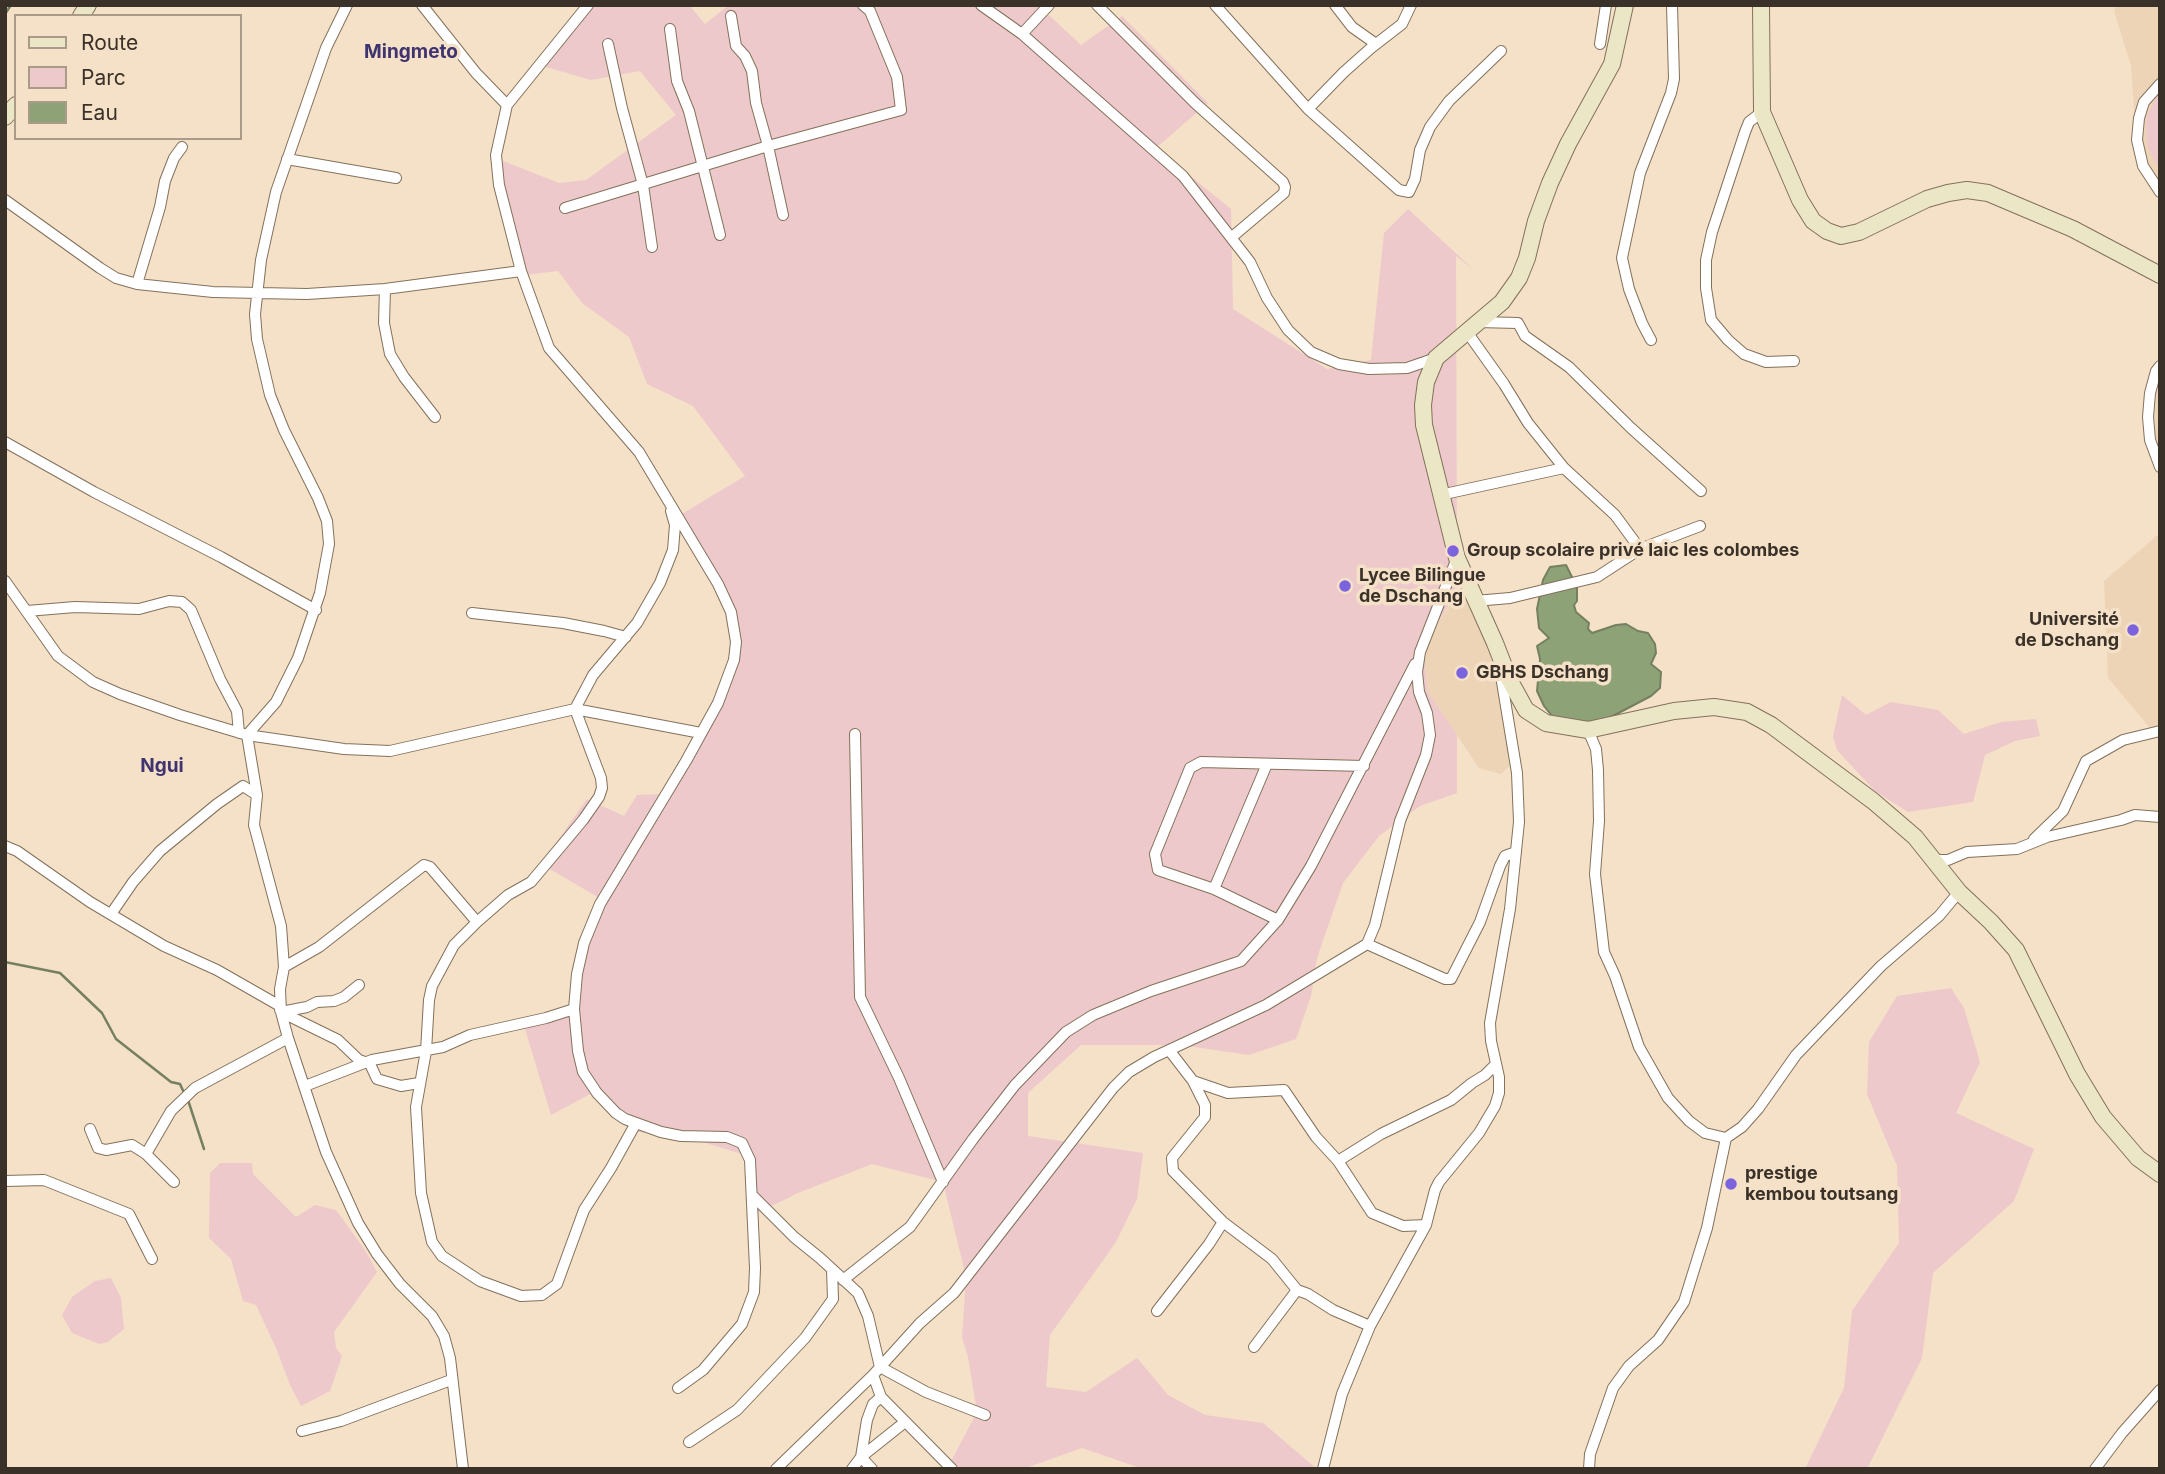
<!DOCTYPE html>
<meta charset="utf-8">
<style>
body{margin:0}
#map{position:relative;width:2165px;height:1474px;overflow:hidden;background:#f5e0c8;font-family:Inter,sans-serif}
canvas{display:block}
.frame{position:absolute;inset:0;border:7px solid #3a3229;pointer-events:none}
.legend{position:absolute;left:14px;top:14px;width:228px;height:126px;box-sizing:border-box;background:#f5e0c8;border:2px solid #aa9a88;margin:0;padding:9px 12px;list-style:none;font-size:21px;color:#3a3229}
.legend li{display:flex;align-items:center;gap:14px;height:35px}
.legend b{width:35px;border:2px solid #aa9a88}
</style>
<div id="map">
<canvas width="2165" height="1474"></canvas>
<div class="frame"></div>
<ul class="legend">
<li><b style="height:9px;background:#ebe6c6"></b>Route</li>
<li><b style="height:19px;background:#edc9cb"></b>Parc</li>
<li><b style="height:19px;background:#8da276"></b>Eau</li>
</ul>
</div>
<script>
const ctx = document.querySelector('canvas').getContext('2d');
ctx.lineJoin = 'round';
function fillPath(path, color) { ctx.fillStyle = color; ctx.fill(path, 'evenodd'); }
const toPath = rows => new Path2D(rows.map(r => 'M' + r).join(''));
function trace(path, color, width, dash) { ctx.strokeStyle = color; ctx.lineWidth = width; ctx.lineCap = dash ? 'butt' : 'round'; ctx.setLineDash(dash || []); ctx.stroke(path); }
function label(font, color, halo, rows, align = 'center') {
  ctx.font = font + ' Inter,sans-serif'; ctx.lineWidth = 7; ctx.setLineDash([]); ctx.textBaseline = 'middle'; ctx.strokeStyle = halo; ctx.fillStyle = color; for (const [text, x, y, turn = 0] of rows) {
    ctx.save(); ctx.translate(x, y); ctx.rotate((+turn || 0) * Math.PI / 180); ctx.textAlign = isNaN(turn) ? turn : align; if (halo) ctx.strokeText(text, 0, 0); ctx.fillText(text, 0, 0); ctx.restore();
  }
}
fillPath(toPath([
 [2116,5,2160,5,2160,185,2144,163,2135,123,2131,66,2114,11],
 [2160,368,2160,459,2151,416],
 [2160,533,2160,740,2108,678,2104,581],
 [1463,587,1493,645,1510,766,1501,774,1479,768,1428,692,1424,654,1435,627]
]), '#edd4b6');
fillPath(toPath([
 [592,5,689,5,705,24,729,5,1038,5,1081,45,1122,16,1208,103,1156,148,1231,209,1233,309,1327,369,1371,360,1384,233,1408,209,1473,269,1456,256,1457,593,1435,627,1424,655,1428,692,1457,735,1457,793,1420,806,1379,836,1343,883,1317,958,1311,996,1296,1039,1249,1055,1181,1045,1081,1045,1028,1093,1028,1136,1143,1153,1137,1199,1116,1242,1050,1335,1046,1387,1086,1392,1137,1358,1168,1395,1205,1415,1263,1423,1317,1469,1143,1469,1082,1448,1023,1469,947,1469,977,1412,968,1357,962,1337,966,1277,943,1182,872,1164,798,1193,753,1215,745,1155,696,1140,632,1131,600,1105,592,1093,551,1115,522,1019,572,1012,578,967,603,900,541,864,587,799,624,816,637,795,668,794,697,742,734,656,732,615,680,515,745,476,693,406,647,384,629,337,582,303,558,271,524,275,498,159,559,183,586,180,676,115,640,71,591,80,543,66],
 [2160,95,2160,172,2147,145,2146,118,2156,97],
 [1842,695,1866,715,1891,702,1938,710,1964,734,2001,722,2036,719,2040,736,2015,741,1985,755,1973,802,1908,812,1875,791,1837,750,1833,736],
 [1951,988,1964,1008,1980,1062,1956,1113,2034,1149,2014,1201,1933,1273,1922,1358,1867,1469,1805,1469,1844,1388,1852,1311,1899,1243,1897,1166,1867,1094,1869,1042,1897,996],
 [220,1163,252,1163,253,1174,296,1217,315,1205,336,1210,365,1250,377,1272,334,1332,336,1348,342,1356,330,1391,301,1406,290,1385,276,1348,256,1305,243,1301,231,1259,209,1238,210,1173],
 [111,1278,121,1298,124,1329,108,1342,99,1344,72,1333,62,1315,72,1297,95,1281]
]), '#edc9cb');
const water = toPath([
 [1566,565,1577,587,1577,601,1574,605,1576,612,1589,623,1588,629,1592,633,1616,625,1626,624,1638,631,1648,633,1655,644,1656,653,1651,664,1661,672,1660,688,1651,696,1590,728,1552,716,1544,706,1537,691,1540,659,1537,646,1549,638,1539,628,1537,609,1543,580,1550,567,1566,565]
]);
fillPath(water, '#8da276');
trace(water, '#74805f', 2);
trace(toPath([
 [5,14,11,5],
 [5,962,60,973,102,1013,116,1039,171,1082,180,1084,185,1095],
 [188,1100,204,1149]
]), '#74805f', 2.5);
const street = toPath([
 [422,5,476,73,507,105],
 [588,5,507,105,496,155,499,185,521,271,549,348,639,452,718,584,731,612,736,642,734,660,718,703,686,761,600,904,584,943,577,974,574,1009,578,1051,583,1072,597,1093,616,1113,625,1119,661,1132,681,1136,727,1137,742,1143,750,1160,755,1268,754,1292,742,1324,703,1370,678,1388],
 [981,5,1022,34,1183,176,1250,262,1267,298,1288,330,1311,352,1339,364,1369,369,1407,368,1436,358],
 [1097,5,1195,103,1283,182,1285,187,1284,193,1232,237],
 [1215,5,1308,109,1399,190,1409,192,1415,179,1420,150,1430,127,1449,101,1501,51],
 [1335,5,1352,27,1376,44],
 [731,16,736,46,745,56,752,71,756,103,768,146,783,215],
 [670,29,677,81,689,111,720,235],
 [1022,34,1049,5],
 [608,44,622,108,643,185,652,247],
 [1600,44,1606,5],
 [2160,84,2144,102,2139,118,2137,140,2143,166,2160,192],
 [1308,109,1344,72,1371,48,1402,24,1411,5],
 [1762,112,1749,122,1745,132,1712,232,1706,260,1706,288,1711,320,1728,340,1744,354,1766,362,1794,361],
 [287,159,396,178],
 [5,200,100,268,116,278,137,284,213,292,307,294,385,289,521,271],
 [565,208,768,146,901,110,897,77,870,11,863,5],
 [137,284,160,207,165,181,174,158,182,147],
 [385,289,384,323,390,354,404,377,435,417],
 [1477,322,1518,323,1525,336,1569,367,1631,428,1701,491],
 [1467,332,1504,384,1528,423,1564,468,1615,515,1640,549],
 [1651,340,1642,323,1629,289,1622,258,1640,173,1671,93,1674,79,1672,5],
 [2160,366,2156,371,2150,393,2148,417,2150,440,2160,467],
 [5,442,94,492,221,557,316,610],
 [1440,495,1564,468],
 [5,581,58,656,93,682,120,694,180,715,247,735,257,795,254,825,281,926,284,967,280,989,281,1012,288,1038,326,1152,358,1223,377,1254,400,1284,432,1316,444,1336,450,1358,463,1469],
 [1475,601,1510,598,1597,577,1640,549,1700,526],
 [27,611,75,607,139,609,169,601,182,602,191,610,220,679,237,711,239,733],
 [472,613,563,623,604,631,626,637],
 [1588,730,1596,749,1598,770,1599,821,1595,874,1604,952,1615,976,1639,1047,1668,1098,1689,1121,1705,1133,1726,1138,1707,1228,1684,1302,1658,1340,1629,1366,1613,1388,1590,1454,1589,1469],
 [855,734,860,997,899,1078,943,1182],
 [247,735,276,702,298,658,320,593,329,544,327,521,318,498,284,430,270,395,257,339,255,314,261,260,276,192,326,48,347,5],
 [247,735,344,749,390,751,575,709,701,733],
 [2034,839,2063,811,2086,761,2123,740,2160,731],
 [5,846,17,851,90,902,164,946,217,970,280,1006,280,1010],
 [1934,860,1948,860,1967,852,2017,849,2047,837,2121,820,2135,815,2160,817],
 [1214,889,1267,764],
 [111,914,133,882,160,851,217,804,243,786,257,795],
 [1278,920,1214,889,1158,870,1155,854,1190,768,1201,762,1364,766],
 [1367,944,1445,979,1451,979,1480,922,1500,866,1505,856,1516,852],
 [284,967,319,947,424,865,430,867,477,922],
 [359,985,344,997,334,1001,317,1002,307,1007,281,1012,338,1040,359,1060,370,1064,377,1079,401,1086,419,1083],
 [1169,1050,1193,1081,1205,1105,1205,1117,1172,1158,1173,1171,1223,1222,1272,1259,1297,1290],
 [1193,1081,1228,1093,1284,1090,1316,1137,1338,1161,1372,1213,1403,1226,1426,1225],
 [305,1086,372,1060,443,1047,470,1035,546,1018,574,1009],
 [636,1123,611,1168,584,1210,557,1284,542,1295,521,1296,480,1281,442,1256,432,1242,421,1193,416,1107,426,1051,429,1000,432,986,454,945,477,922,508,895,531,882,583,820,599,797,602,788,601,778,575,709,593,675,637,623,660,583,673,550,675,525,671,511],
 [90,1129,98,1148,106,1150,132,1145,146,1154,174,1182],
 [1726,1138,1742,1127,1758,1109,1796,1055,1816,1034,1881,966,1939,916,1959,892],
 [146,1154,171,1111,195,1088,288,1038],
 [1338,1161,1381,1134,1451,1100,1472,1083,1485,1075,1496,1064],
 [5,1181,44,1180,129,1214,152,1259],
 [753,1196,794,1237,820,1258,858,1293,868,1316,880,1367,926,1392,985,1415],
 [843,1280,910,1227,973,1139,1015,1085,1066,1032,1093,1015,1151,991,1241,961,1278,920,1311,866,1415,664],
 [1157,1311,1209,1244,1223,1222],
 [1254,1347,1297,1290,1308,1294,1333,1310,1370,1326],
 [302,1431,341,1421,451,1380],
 [689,1442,737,1410,805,1338,833,1299,832,1269],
 [776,1469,873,1375],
 [852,1469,861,1457,867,1420,873,1404,881,1397],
 [872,1469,861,1457,905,1422],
 [952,1469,881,1397,873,1375,920,1323,954,1293,1113,1088,1129,1072,1154,1057,1266,1005,1367,944,1375,925,1400,821,1426,755,1430,735,1427,713,1419,692,1417,672,1420,652,1457,558],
 [1323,1469,1342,1394,1370,1326,1426,1225,1435,1190,1439,1182,1479,1133,1495,1106,1499,1093,1499,1077,1491,1041,1490,1023,1510,909,1519,822,1517,773,1500,670],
 [2095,1469,2122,1433,2160,1390]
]);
const secondary = toPath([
 [1625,5,1612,64,1568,144,1550,183,1536,221,1527,258,1519,278,1502,302,1436,358,1426,382,1423,405,1424,425,1457,558,1495,643,1509,679,1526,710,1546,723,1588,730,1674,711,1714,707,1747,712,1771,725,1873,801,1915,837,1959,892,1991,922,2016,950,2077,1074,2103,1117,2138,1158,2160,1174],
 [1761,5,1762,112,1800,200,1813,221,1827,231,1841,236,1859,232,1927,199,1948,193,1967,190,1988,193,2073,229,2160,275],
 [81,16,88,5],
 [5,117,16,105]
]);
trace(street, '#83715b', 12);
trace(secondary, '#83715b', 18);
trace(street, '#fff', 10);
trace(secondary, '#ebe6c6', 16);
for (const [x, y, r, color] of [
 [1453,551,7,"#7b63dd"],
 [1345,586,7,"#7b63dd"],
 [2133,630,7,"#7b63dd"],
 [1462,673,7,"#7b63dd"],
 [1731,1184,7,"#7b63dd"]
]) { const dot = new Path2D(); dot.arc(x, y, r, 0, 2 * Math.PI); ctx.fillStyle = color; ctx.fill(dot); trace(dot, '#f5e0c8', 2.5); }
label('bold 18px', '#3a3229', '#f5e0c8', [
 ["Group scolaire privé laic les colombes",1467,551],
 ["Lycee Bilingue",1359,576],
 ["de Dschang",1359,597],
 ["Université",2119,620,"right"],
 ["de Dschang",2119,641,"right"],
 ["GBHS Dschang",1476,673],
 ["prestige",1745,1174],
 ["kembou toutsang",1745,1195]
], 'left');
label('bold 19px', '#3f3470', '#f5e0c8', [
 ["Mingmeto",411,52],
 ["Ngui",162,766]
]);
</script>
